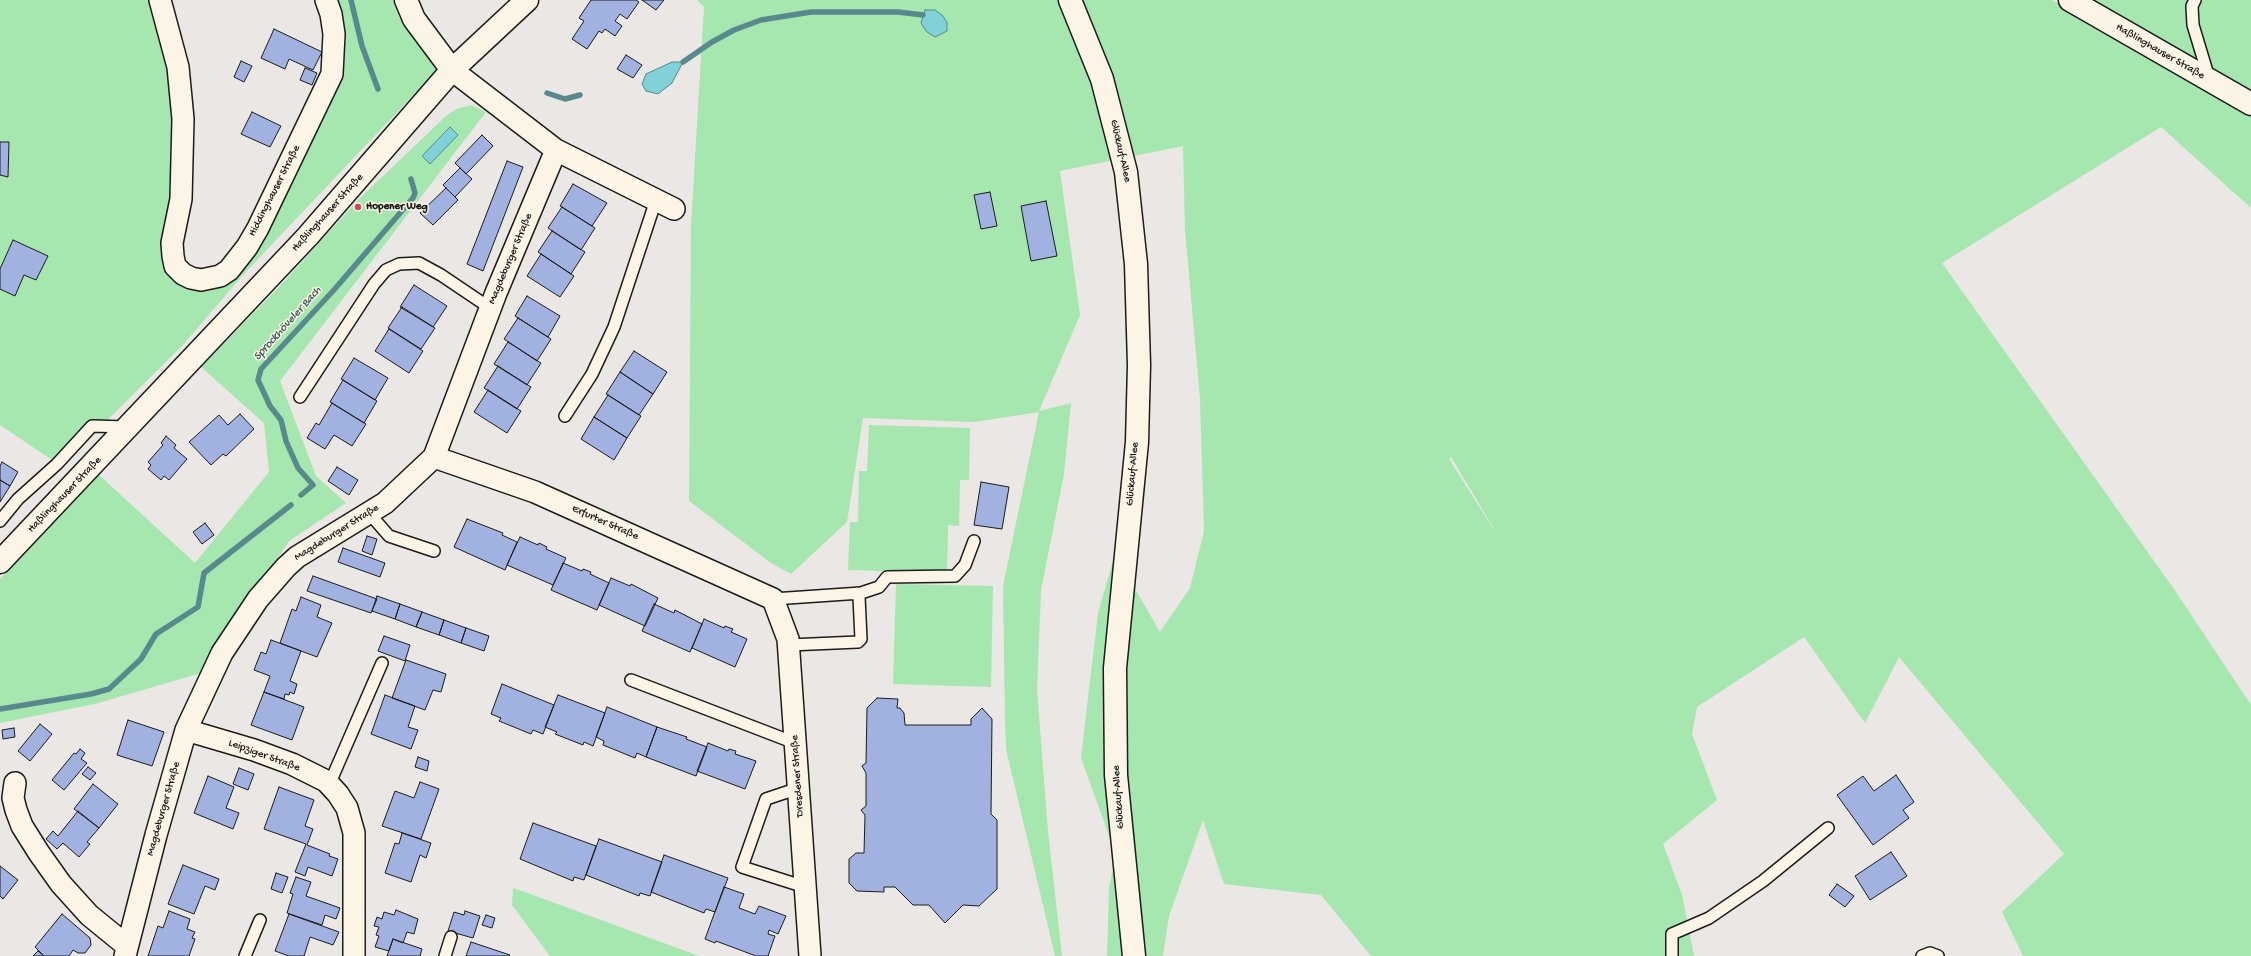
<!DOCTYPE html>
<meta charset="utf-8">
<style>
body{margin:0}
canvas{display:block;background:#eae7e4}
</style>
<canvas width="2251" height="956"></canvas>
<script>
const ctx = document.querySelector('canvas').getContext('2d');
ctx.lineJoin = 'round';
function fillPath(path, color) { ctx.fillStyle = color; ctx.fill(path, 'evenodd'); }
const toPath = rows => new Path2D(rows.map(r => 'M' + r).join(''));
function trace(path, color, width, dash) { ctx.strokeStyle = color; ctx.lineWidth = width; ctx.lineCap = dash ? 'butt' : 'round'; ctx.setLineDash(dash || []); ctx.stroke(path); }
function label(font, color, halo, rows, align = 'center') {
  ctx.font = font + ' "Gochi Hand",sans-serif'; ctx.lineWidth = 3; ctx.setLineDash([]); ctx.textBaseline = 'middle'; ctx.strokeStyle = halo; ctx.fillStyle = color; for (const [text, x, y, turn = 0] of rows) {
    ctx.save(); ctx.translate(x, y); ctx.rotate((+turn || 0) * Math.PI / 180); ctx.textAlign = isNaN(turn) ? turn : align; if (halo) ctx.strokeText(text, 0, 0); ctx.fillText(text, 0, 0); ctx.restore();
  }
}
fillPath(toPath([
 [0,0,156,0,174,68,174,268,221,279,322,105,330,0,393,0,399,17,437,70,242,276,182,346,61,466,0,425],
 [697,0,2052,0,2251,113,2251,208,2161,127,1942,263,2176,592,2251,705,2251,956,2023,956,2002,912,2064,854,1899,657,1865,723,1804,637,1697,707,1692,734,1717,800,1663,844,1682,895,1694,956,1371,956,1321,895,1224,884,1203,820,1169,916,1163,956,1107,956,1109,888,1116,855,1081,758,1098,613,1115,554,1160,632,1190,588,1204,531,1200,399,1185,229,1183,146,1060,171,1080,315,1039,411,1071,403,1064,474,1041,590,1037,690,1048,831,1062,956,1055,956,1006,749,1005,719,1003,586,1039,412,974,422,863,418,847,522,791,574,771,563,689,501,691,225,704,7],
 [1451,457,1494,529,1494,530,1449,459],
 [2084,0,2251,0,2251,98],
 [471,105,486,112,280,381,316,476,346,503,289,541,201,673,95,704,0,723,0,579,99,475,195,563,269,472,264,423,201,367,281,285,358,200,446,116,456,109],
 [869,425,970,428,969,480,960,480,959,526,948,525,947,573,848,570,850,522,858,522,859,471,867,471],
 [896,584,993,586,991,687,893,684],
 [513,888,522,891,699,956,550,956,512,905]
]), '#a6e6af');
const water = toPath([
 [925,10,935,10,942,15,947,22,947,31,935,37,927,32,921,23,925,10],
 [672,62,683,62,672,83,658,94,646,91,642,84,646,74,672,62],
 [450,127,458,135,430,164,422,156,450,127]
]);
fillPath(water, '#80d2d8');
trace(water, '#58898d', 1);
trace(toPath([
 [351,0,362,46,378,89],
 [683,62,712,42,734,30,761,20,811,12,898,12,923,15],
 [547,93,565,99,580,95],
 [301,495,313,485,298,468,286,441,281,420,270,406,258,380,261,369,333,291,413,198,415,193,411,179],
 [0,709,91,694,109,689,141,659,156,634,198,607,204,573,291,505]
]), '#58898d', 5.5);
const building = toPath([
 [591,0,636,0,639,2,627,19,620,14,615,21,622,26,615,36,605,29,602,33,599,31,587,49,572,39,584,21,579,18,591,0],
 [642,0,664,0,656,10,642,0],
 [274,29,322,52,313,70,289,59,285,69,261,58,274,29],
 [626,55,642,65,633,78,617,69,626,55],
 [241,61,252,66,244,82,234,77,241,61],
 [305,68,317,73,312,85,300,80,305,68],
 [252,112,281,126,270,147,241,134,252,112],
 [482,135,493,146,466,174,455,163,482,135],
 [0,142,9,142,8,177,0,175,0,142],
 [507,161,523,167,483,271,467,264,507,161],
 [460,168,472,179,455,197,443,185,460,168],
 [573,184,607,203,592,226,560,206,573,184],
 [446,188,458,200,433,225,420,213,446,188],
 [990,192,997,226,981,229,974,195,990,192],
 [1046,201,1057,256,1031,261,1021,206,1046,201],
 [562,207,595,228,581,250,548,228,562,207],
 [552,231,585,252,571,274,538,252,552,231],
 [13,240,48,256,36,280,24,275,15,296,0,289,0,269,13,240],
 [541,254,574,276,560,297,527,276,541,254],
 [414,285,447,306,433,327,400,307,414,285],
 [527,296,560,316,548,337,515,316,527,296],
 [402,307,435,328,421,349,388,328,402,307],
 [518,318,551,339,537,361,504,339,518,318],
 [389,329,423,351,409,373,375,351,389,329],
 [508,342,541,363,527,385,494,364,508,342],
 [634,351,667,372,653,394,620,372,634,351],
 [354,358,388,378,375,400,341,379,354,358],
 [498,366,531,387,517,409,484,388,498,366],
 [620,372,653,394,639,415,606,394,620,372],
 [343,380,377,401,364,423,330,402,343,380],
 [488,390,521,411,507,433,474,412,488,390],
 [608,395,641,416,627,438,594,417,608,395],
 [332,403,366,424,352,446,334,435,325,449,307,438,316,423,319,425,332,403],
 [240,414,254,429,226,456,223,454,211,465,189,442,219,415,228,425,240,414],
 [594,417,627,438,614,460,581,439,594,417],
 [166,436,176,445,174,448,187,459,169,480,164,476,161,480,148,469,151,465,148,462,163,445,161,443,166,436],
 [2,462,18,472,10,486,0,480,0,466,2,462],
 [337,467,358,480,349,495,328,481,337,467],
 [0,480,10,486,0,502,0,480],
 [981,482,1009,487,1002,529,974,525,981,482],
 [467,519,503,533,502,535,517,542,505,570,454,547,467,519],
 [205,523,214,535,202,544,193,532,205,523],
 [367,536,377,539,372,555,362,551,367,536],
 [520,537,538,545,539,543,547,547,546,549,566,558,553,585,507,565,520,537],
 [343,548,385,563,380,577,338,562,343,548],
 [563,563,582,571,583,569,591,572,590,574,609,583,597,610,551,590,563,563],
 [313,576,377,599,371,613,307,591,313,576],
 [611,578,630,586,631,584,658,598,645,626,599,605,611,578],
 [377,596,400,604,395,619,372,611,377,596],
 [301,597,321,605,317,617,332,623,317,657,280,643,292,609,296,611,301,597],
 [400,604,422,612,416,627,395,619,400,604],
 [654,604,674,613,675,610,702,624,690,652,642,631,654,604],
 [422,612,444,620,439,635,416,627,422,612],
 [704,619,724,628,725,626,733,629,731,632,747,639,735,667,692,648,704,619],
 [444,620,466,628,461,643,439,635,444,620],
 [466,628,489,636,484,651,461,643,466,628],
 [384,636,410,645,405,661,378,651,384,636],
 [271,640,301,651,290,681,297,684,294,694,290,692,289,695,285,694,284,699,264,692,270,676,254,670,261,652,266,654,271,640],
 [406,660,446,674,441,692,433,690,425,710,392,698,406,660],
 [502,684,554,705,543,734,533,730,531,734,499,721,501,718,491,714,502,684],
 [264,692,304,707,292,740,251,725,264,692],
 [385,695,415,706,408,727,418,730,411,749,371,734,385,695],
 [558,695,605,713,593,746,584,742,583,745,555,734,557,732,545,727,558,695],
 [877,698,898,699,897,708,900,708,904,713,905,725,971,725,971,719,982,708,992,719,991,814,997,820,997,889,979,906,963,905,945,923,929,905,913,905,895,887,884,887,884,892,857,891,849,883,849,859,856,853,864,853,865,815,861,810,866,806,866,773,862,766,866,763,867,708,877,698],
 [607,707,657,727,646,757,637,753,635,758,603,745,604,741,596,737,607,707],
 [128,720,164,732,152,766,117,755,128,720],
 [40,724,52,734,30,761,18,751,40,724],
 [657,727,687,737,686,739,707,747,696,776,646,757,657,727],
 [14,728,15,737,3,739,2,730,14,728],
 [708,743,728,751,729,749,736,751,735,754,756,761,745,789,697,771,708,743],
 [80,749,85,753,81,759,87,763,64,790,52,780,74,753,76,754,80,749],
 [418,757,429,761,427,771,415,767,418,757],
 [88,767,96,773,90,780,82,774,88,767],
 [239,768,254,774,248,790,233,784,239,768],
 [1896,775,1914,802,1903,810,1909,818,1873,845,1837,795,1863,776,1874,791,1896,775],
 [208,776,234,787,226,808,239,813,233,829,194,813,208,776],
 [420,782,439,789,421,839,382,826,395,791,414,798,420,782],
 [93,784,118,804,99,828,74,809,93,784],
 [279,787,314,800,305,826,313,829,307,845,330,854,329,856,338,859,332,876,308,867,305,876,295,872,306,844,264,829,279,787],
 [78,811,99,828,87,842,90,844,79,857,63,843,57,849,46,839,53,831,58,836,78,811],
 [533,823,596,846,584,880,574,877,573,881,520,859,533,823],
 [402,833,431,843,426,858,420,855,411,882,385,873,395,843,399,844,402,833],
 [599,839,662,862,650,896,640,893,639,896,586,875,599,839],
 [1891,852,1907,876,1870,900,1855,876,1891,852],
 [664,855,728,878,715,912,706,909,704,913,651,892,664,855],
 [183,865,219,879,215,890,205,886,194,914,168,904,183,865],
 [0,866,18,880,3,899,0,896,0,866],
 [276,873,288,877,282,893,271,889,276,873],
 [296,877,311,882,306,896,340,908,336,919,325,915,322,925,287,913,293,894,290,893,296,877],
 [1837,884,1854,896,1845,907,1829,895,1837,884],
 [724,887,744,894,739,908,755,914,759,906,786,916,778,934,769,930,768,934,775,936,768,956,756,956,716,941,715,943,705,939,724,887],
 [396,910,418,919,414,934,407,932,403,943,393,939,389,951,375,947,379,936,376,935,379,927,374,926,377,917,382,919,384,912,394,915,396,910],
 [169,911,190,919,187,929,195,932,192,938,195,939,189,956,148,956,158,926,163,928,169,911],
 [465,911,480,916,473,938,448,931,454,912,464,915,465,911],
 [62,914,90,938,91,945,85,953,78,953,73,950,69,956,44,956,35,947,62,914],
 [289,914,339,932,333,945,310,937,304,956,289,956,275,951,289,914],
 [486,915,495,918,492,928,482,925,486,915],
 [393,939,422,949,420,956,387,956,393,939],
 [471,942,510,955,509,956,466,956,471,942],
 [38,951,44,956,33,956,38,951]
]);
fillPath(building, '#a1b1e0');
trace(building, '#1c1c1c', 1);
const lane = toPath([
 [2195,0,2192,6,2193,25,2209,78],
 [300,397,374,284,386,270,399,264,419,263,441,275,490,308],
 [565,416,592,374,614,327,656,200],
 [369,513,389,536,434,551],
 [0,521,18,499,57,464,92,426,127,427],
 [773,599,861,593,879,587,887,577,955,576,965,565,974,541],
 [789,645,858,642,861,639,859,597,857,593],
 [631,680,795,743],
 [329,785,382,663],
 [799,788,766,799,742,867,805,887],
 [245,956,260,920],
 [445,956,451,937],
 [1672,956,1672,934,1709,918,1763,881,1828,828],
 [1922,956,1930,953,1938,956]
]);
const street = toPath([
 [160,0,178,67,183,119,181,199,172,243,173,256,175,266,183,274,191,278,201,280,220,276,229,270,247,247,258,228,332,74,334,34,331,14,326,0],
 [452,70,556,150,674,209],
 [434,457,535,492,773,599,788,639,810,956],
 [186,730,254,750,292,764,326,781,338,794,347,808,354,833,354,956],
 [15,783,13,798,16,810,22,826,39,853,61,884,89,915,127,946],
 [125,956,156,835,186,730,222,653,258,599,286,567,297,557,385,503,434,457,496,293,556,150]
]);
const secondary = toPath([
 [406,0,414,19,452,70],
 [1070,0,1102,79,1126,172,1136,264,1139,365,1137,442,1115,668,1116,775,1134,956],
 [2070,0,2251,104],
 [0,562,308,236,452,70,527,0]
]);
trace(lane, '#1c1c1c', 14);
trace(street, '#1c1c1c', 24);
trace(secondary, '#1c1c1c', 25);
trace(lane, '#fcf5e5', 11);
trace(street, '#fcf5e5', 21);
trace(secondary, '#fcf5e5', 22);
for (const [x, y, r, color] of [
 [358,207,4,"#d1495b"]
]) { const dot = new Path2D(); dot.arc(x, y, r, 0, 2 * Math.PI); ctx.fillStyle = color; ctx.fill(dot); trace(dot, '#fcf5e5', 1.5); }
label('11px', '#1c1c1c', '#fcf5e5', [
 ["Haßlinghauser Straße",2160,52,30],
 ["Glückauf-Allee",1120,151,77],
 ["Hiddinghauser Straße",275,191,-63],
 ["Haßlinghauser Straße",328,213,-48],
 ["Magdeburger Straße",511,259,-67],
 ["Glückauf-Allee",1133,474,-85],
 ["Haßlinghauser Straße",65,495,-46],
 ["Erfurter Straße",605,523,24],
 ["Magdeburger Straße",337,533,-32],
 ["Leipziger Straße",264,756,20],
 ["Dresdener Straße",798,776,-94],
 ["Glückauf-Allee",1119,797,-94],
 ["Magdeburger Straße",164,809,-74]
]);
label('bold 11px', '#1c1c1c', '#fcf5e5', [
 ["Hopener Weg",366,207]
], 'left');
label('italic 12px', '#3f5c5e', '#fcf5e5', [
 ["Sprockhöveler Bach",288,324,-48]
]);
</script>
